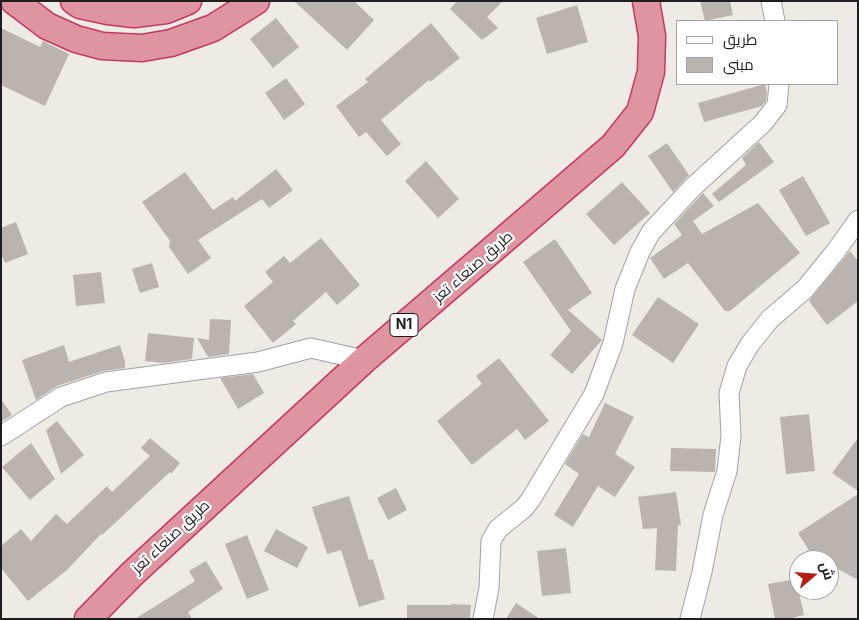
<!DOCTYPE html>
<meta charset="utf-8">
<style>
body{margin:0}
#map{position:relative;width:859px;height:620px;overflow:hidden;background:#eeebe5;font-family:Inter,Cairo,sans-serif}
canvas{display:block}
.frame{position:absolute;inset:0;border:2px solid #1e1e1e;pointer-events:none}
.legend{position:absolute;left:676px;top:20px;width:162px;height:65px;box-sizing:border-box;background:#fff;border:1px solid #a5a5a5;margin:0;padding:6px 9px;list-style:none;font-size:15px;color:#1e1e1e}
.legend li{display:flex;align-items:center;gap:10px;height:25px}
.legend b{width:25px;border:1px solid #a5a5a5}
.north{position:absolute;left:789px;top:550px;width:50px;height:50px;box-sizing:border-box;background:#fff;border:1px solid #a5a5a5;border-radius:50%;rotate:72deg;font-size:14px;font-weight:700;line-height:20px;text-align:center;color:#1e1e1e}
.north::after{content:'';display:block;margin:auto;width:18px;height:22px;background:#b81b14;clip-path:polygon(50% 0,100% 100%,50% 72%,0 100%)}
</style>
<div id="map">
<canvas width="859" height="620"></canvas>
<div class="frame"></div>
<ul class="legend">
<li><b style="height:6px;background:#fff"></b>طريق</li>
<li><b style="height:14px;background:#bbb4ae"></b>مبنى</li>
</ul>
<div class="north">ش</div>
</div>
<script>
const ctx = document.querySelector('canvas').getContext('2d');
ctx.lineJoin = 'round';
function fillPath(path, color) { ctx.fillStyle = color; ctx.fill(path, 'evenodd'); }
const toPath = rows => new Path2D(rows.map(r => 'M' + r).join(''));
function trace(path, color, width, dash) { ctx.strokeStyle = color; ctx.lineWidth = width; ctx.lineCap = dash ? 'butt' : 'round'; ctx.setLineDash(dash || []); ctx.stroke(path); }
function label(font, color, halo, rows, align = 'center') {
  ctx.font = font + ' Inter,Cairo,sans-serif'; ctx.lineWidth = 4.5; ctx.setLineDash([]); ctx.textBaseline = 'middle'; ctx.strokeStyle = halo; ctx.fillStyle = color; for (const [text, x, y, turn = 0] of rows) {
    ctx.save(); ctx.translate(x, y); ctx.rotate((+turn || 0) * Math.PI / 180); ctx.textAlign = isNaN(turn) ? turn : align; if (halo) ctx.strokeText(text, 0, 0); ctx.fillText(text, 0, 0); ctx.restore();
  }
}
fillPath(toPath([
 [294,1,354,1,374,20,347,50],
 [457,1,503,1,487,17,498,28,482,40,450,9],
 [700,1,730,1,733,15,705,21],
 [577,5,588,42,547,54,536,18],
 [276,18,299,47,273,68,250,39],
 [431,23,460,58,430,82,429,80,381,120,401,144,387,156,366,132,359,137,336,106,368,82,365,79],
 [1,28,40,47,43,41,69,54,45,106,1,85],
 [286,78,305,104,284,120,265,93],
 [765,84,767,92,766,101,762,106,704,122,698,103],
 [759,142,774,162,719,202,712,194,746,165,742,158],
 [667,143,689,175,673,192,648,156],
 [426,161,459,199,438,218,405,181],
 [276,169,293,190,269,208,262,199,198,240,211,258,188,274,169,247,170,241,142,202,185,172,213,210,233,197,235,201],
 [803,176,830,223,806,236,779,190],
 [622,182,650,213,614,245,586,214],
 [703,193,714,206,693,221,702,234,758,203,800,253,730,311,725,311,688,263,664,279,650,258,682,235,674,224],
 [16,222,28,254,5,263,1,254,1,228],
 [321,238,360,285,337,305,326,292,293,321,296,324,273,343,244,306,273,282,265,272,284,256,290,263],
 [555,239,592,293,568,310,602,340,572,374,550,355,571,331,523,262],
 [850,251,858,261,858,301,827,325,809,301],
 [152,263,159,287,140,293,132,269],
 [101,272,105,303,76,306,73,275],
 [658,297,699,324,673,363,632,335],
 [210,319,231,320,229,354,208,357,197,338,209,340],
 [148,333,194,338,192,359,163,363,145,361],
 [64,345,69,362,120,345,125,362,125,368,103,371,57,386,36,400,22,360],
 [499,358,549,421,525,440,517,429,472,465,437,421,482,384,476,376],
 [253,374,264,393,238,409,220,378],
 [1,399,12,415,1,422],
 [605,403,634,417,615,454,635,467,615,497,598,486,573,527,554,515,579,474,565,464,583,434,589,437],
 [809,414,815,471,786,474,780,417],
 [57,421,84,455,61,474,46,430],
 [150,438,180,463,171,474,170,472,102,535,101,534,67,570,28,601,1,568,1,546,21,529,31,541,56,514,67,524,107,486,112,492,150,456,141,448],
 [858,438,858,491,832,473],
 [31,443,55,479,30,500,2,467],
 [671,448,716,449,715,472,670,471],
 [396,488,407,510,388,520,377,498],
 [676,492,681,525,678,525,676,571,655,570,657,528,643,529,638,497],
 [858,494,858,580,829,564,829,560,815,560,798,533],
 [349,496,369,560,373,559,385,599,359,607,341,550,327,554,312,507],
 [276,529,308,547,297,568,264,551],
 [247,535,269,590,247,599,225,544],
 [566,548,571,593,542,596,537,551],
 [206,561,223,589,188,612,192,619,135,619,195,581,189,571],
 [796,579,804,615,788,619,775,619,768,584],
 [516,603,540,619,506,619],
 [451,604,471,605,470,619,407,619,407,605,451,605]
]), '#bbb4ae');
const minor = toPath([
 [771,1,775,21],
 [1,436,61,397,106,382,258,362,311,348,364,360],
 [483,619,489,588,491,541,498,529,524,508,531,499,594,394,613,343,625,289,640,252,651,232,692,188,763,123,777,105,779,84],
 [690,619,702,572,713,515,727,471,731,436,729,393,737,366,750,344,770,319,805,289,836,251,858,220]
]);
const highway = toPath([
 [14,1,47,26,76,39,102,46,142,48,171,43,213,28,256,1],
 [74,1,80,5,108,11,134,14,166,10,188,1],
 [88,619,132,574,364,360,613,146,640,112,651,72,652,36,646,1]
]);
trace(minor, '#a2a2a2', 21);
trace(highway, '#c83662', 29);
trace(minor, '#fff', 19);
trace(highway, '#de959f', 26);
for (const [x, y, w] of [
 [404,325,28]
]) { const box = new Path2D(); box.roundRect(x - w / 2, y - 11.5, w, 23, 4); ctx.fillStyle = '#fff'; ctx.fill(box); trace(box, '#1e1e1e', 1); }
label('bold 14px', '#1e1e1e', null, [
 ["N1",404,325]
]);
label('15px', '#1e1e1e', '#fff', [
 ["طريق صنعاء تعز",473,267,-41],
 ["طريق صنعاء تعز",171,537,-43]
]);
</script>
